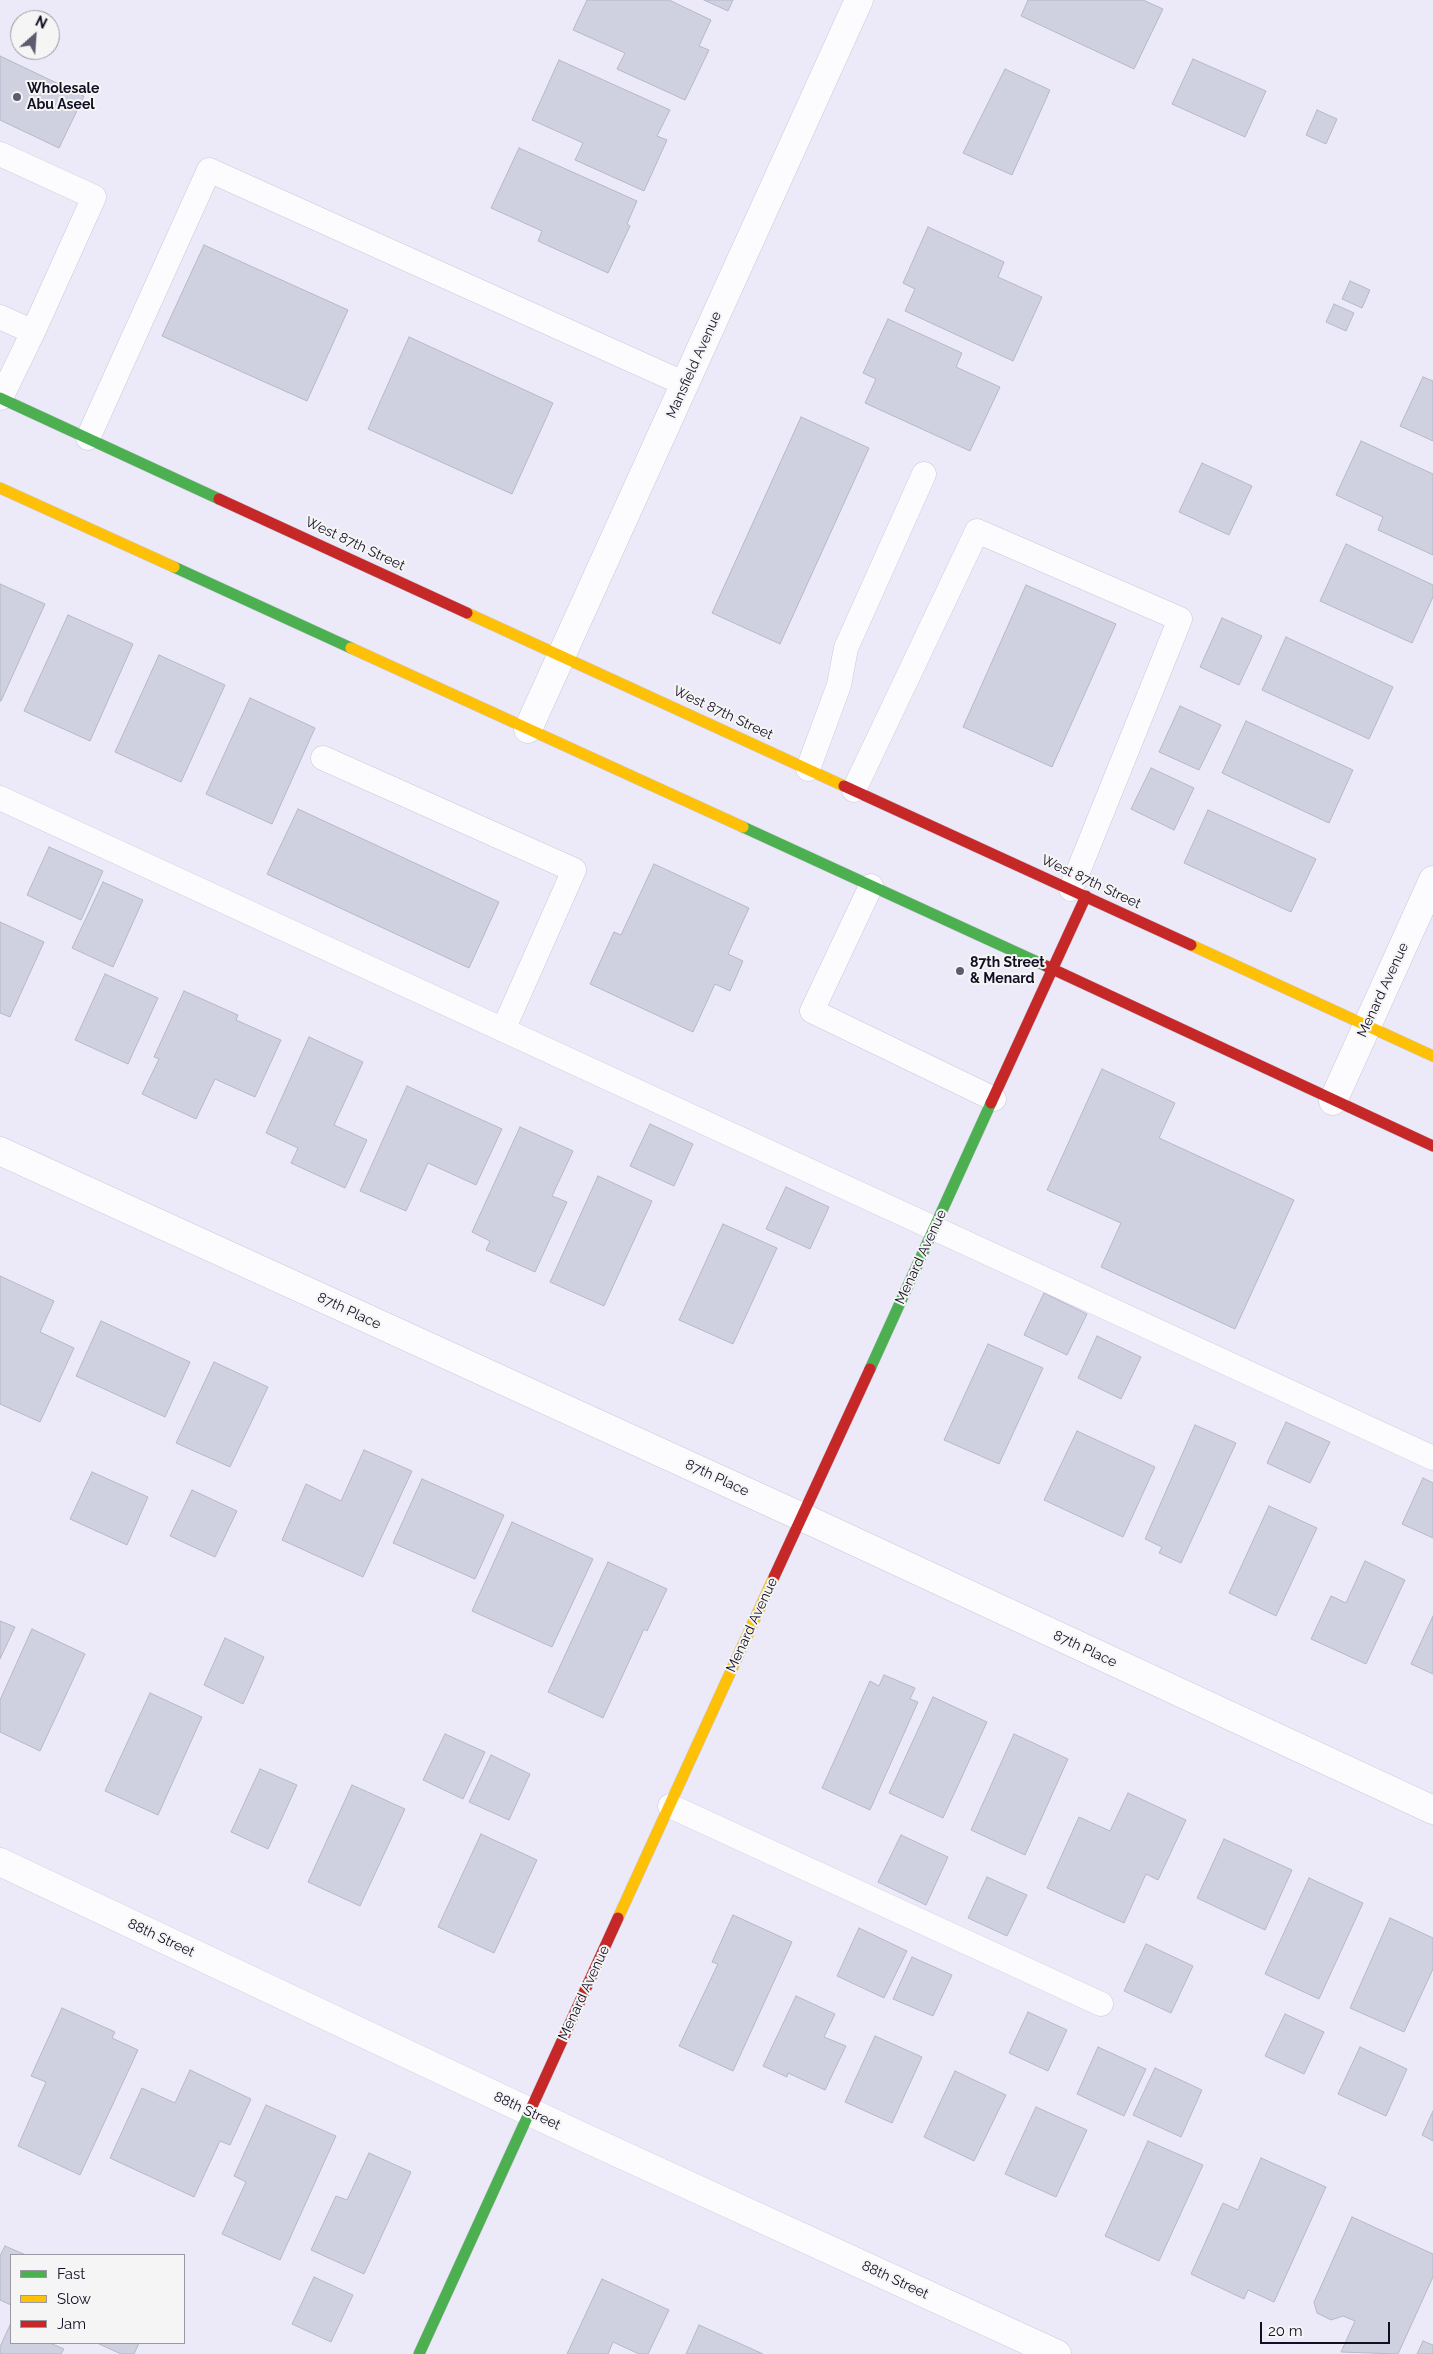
<!DOCTYPE html>
<style>
body{margin:0}
#map{position:relative;width:1433px;height:2354px;overflow:hidden;background:#eceaf8;font-family:Raleway,sans-serif}
canvas{display:block}
.legend{position:absolute;left:10px;top:2254px;width:175px;height:90px;box-sizing:border-box;background:#f5f5f5;border:1px solid #9a99a1;margin:0;padding:6px 9px;list-style:none;font-size:15px;color:#120e24}
.legend li{display:flex;align-items:center;gap:10px;height:25px}
.legend b{width:25px;border:1px solid #9a99a1}
.north{position:absolute;left:10px;top:10px;width:50px;height:50px;box-sizing:border-box;background:#f5f5f5;border:1px solid #9a99a1;border-radius:50%;rotate:26deg;font-size:14px;font-weight:700;line-height:20px;text-align:center;color:#120e24}
.north::after{content:'';display:block;margin:auto;width:18px;height:22px;background:#5e5b6e;clip-path:polygon(50% 0,100% 100%,50% 72%,0 100%)}
.scale{position:absolute;left:1260px;top:2322px;width:130px;height:22px;box-sizing:border-box;border:2px solid #120e24;border-top:0;padding-left:6px;font-size:15px;line-height:18px;white-space:nowrap;color:#120e24;-webkit-text-stroke:4px #f5f5f5;paint-order:stroke}
</style>
<div id="map">
<canvas width="1433" height="2354"></canvas>
<ul class="legend">
<li><b style="height:6px;background:#4caf50"></b>Fast</li>
<li><b style="height:6px;background:#ffc107"></b>Slow</li>
<li><b style="height:6px;background:#c62828"></b>Jam</li>
</ul>
<div class="north">N</div>
<div class="scale">20 m</div>
</div>
<script>
const ctx = document.querySelector('canvas').getContext('2d');
ctx.lineJoin = 'round';
function fillPath(path, color) { ctx.fillStyle = color; ctx.fill(path, 'evenodd'); }
const toPath = rows => new Path2D(rows.map(r => 'M' + r).join(''));
function trace(path, color, width, dash) { ctx.strokeStyle = color; ctx.lineWidth = width; ctx.lineCap = dash ? 'butt' : 'round'; ctx.setLineDash(dash || []); ctx.stroke(path); }
function label(font, color, halo, rows, align = 'center') {
  ctx.font = font + ' Raleway,sans-serif'; ctx.lineWidth = 4; ctx.setLineDash([]); ctx.textBaseline = 'middle'; ctx.strokeStyle = halo; ctx.fillStyle = color; for (const [text, x, y, turn = 0] of rows) {
    ctx.save(); ctx.translate(x, y); ctx.rotate((+turn || 0) * Math.PI / 180); ctx.textAlign = isNaN(turn) ? turn : align; if (halo) ctx.strokeText(text, 0, 0); ctx.fillText(text, 0, 0); ctx.restore();
  }
}
const building = toPath([
 [587,0,669,0,711,20,699,46,709,50,685,100,617,69,625,53,573,30,587,0],
 [704,0,733,0,728,11,704,0],
 [1028,0,1143,0,1163,9,1134,69,1021,16,1028,0],
 [0,56,84,96,59,148,0,120,0,56],
 [1193,59,1266,91,1245,137,1172,104,1193,59],
 [559,60,670,110,657,136,667,140,644,191,575,160,583,143,532,120,559,60],
 [1005,69,1050,90,1012,175,963,153,1005,69],
 [1317,110,1337,119,1326,144,1306,135,1317,110],
 [519,148,637,201,627,224,630,226,608,273,538,241,542,231,491,208,519,148],
 [928,227,1004,262,998,277,1042,297,1013,361,905,311,915,289,903,283,928,227],
 [204,245,348,310,307,401,162,336,204,245],
 [1350,281,1370,290,1362,308,1342,299,1350,281],
 [1334,304,1354,313,1346,331,1326,322,1334,304],
 [888,319,962,353,956,367,1000,387,970,451,865,403,876,379,863,373,888,319],
 [409,337,553,403,512,494,368,429,409,337],
 [1423,377,1433,381,1433,441,1400,426,1423,377],
 [801,417,869,448,780,644,712,613,801,417],
 [1361,441,1433,474,1433,555,1378,530,1383,517,1336,495,1361,441],
 [1202,463,1252,486,1229,535,1179,512,1202,463],
 [1346,544,1433,585,1433,597,1412,643,1320,601,1346,544],
 [0,584,45,604,1,701,0,701,0,584],
 [1026,585,1116,624,1052,767,963,727,1026,585],
 [68,615,133,644,90,741,24,711,68,615],
 [1222,618,1262,636,1239,685,1200,667,1222,618],
 [1286,637,1393,687,1369,739,1262,690,1286,637],
 [159,655,225,685,181,782,115,752,159,655],
 [250,698,315,728,272,824,206,794,250,698],
 [1180,706,1221,725,1199,770,1159,752,1180,706],
 [1246,721,1353,770,1329,823,1222,773,1246,721],
 [1151,768,1194,788,1174,830,1131,809,1151,768],
 [298,809,499,902,469,968,267,874,298,809],
 [1208,810,1316,859,1291,912,1184,863,1208,810],
 [49,847,103,871,81,920,27,895,49,847],
 [654,864,749,908,728,954,743,961,730,991,715,984,693,1032,590,984,614,932,621,935,654,864],
 [103,882,143,900,113,967,72,948,103,882],
 [0,922,44,942,10,1017,0,1013,0,922],
 [105,974,158,998,128,1064,75,1040,105,974],
 [184,991,238,1015,236,1020,281,1040,255,1097,215,1079,196,1119,142,1094,159,1059,154,1057,184,991],
 [309,1037,363,1062,334,1125,367,1140,345,1188,291,1163,298,1148,266,1133,309,1037],
 [1102,1069,1175,1103,1159,1138,1294,1200,1235,1329,1101,1267,1121,1223,1047,1190,1102,1069],
 [407,1086,502,1129,476,1185,428,1163,406,1211,360,1191,407,1086],
 [650,1124,693,1144,674,1186,630,1166,650,1124],
 [520,1127,573,1151,552,1196,567,1202,535,1272,486,1250,490,1241,472,1232,520,1127],
 [598,1176,652,1201,604,1306,550,1282,598,1176],
 [786,1187,829,1207,810,1249,766,1229,786,1187],
 [723,1224,777,1248,733,1344,679,1320,723,1224],
 [0,1276,54,1301,40,1332,74,1348,40,1422,0,1404,0,1276],
 [1044,1293,1087,1314,1067,1355,1024,1335,1044,1293],
 [101,1321,190,1362,165,1417,76,1376,101,1321],
 [1097,1336,1141,1357,1121,1399,1078,1378,1097,1336],
 [988,1344,1043,1368,999,1464,944,1440,988,1344],
 [214,1362,268,1387,230,1467,176,1443,214,1362],
 [1286,1422,1330,1442,1310,1483,1267,1463,1286,1422],
 [1195,1425,1236,1443,1181,1563,1159,1553,1162,1547,1145,1539,1195,1425],
 [1077,1431,1155,1467,1123,1537,1044,1500,1077,1431],
 [364,1450,412,1471,363,1577,282,1540,306,1484,341,1501,364,1450],
 [92,1472,148,1497,127,1545,70,1519,92,1472],
 [1423,1478,1433,1483,1433,1538,1402,1524,1423,1478],
 [422,1479,504,1515,475,1579,393,1543,422,1479],
 [192,1490,237,1511,215,1557,170,1536,192,1490],
 [1269,1506,1317,1528,1276,1616,1229,1593,1269,1506],
 [512,1522,593,1559,552,1647,472,1611,512,1522],
 [1365,1561,1405,1580,1366,1664,1311,1639,1331,1596,1346,1603,1365,1561],
 [608,1562,667,1589,647,1631,644,1629,603,1718,548,1692,608,1562],
 [1433,1616,1433,1674,1411,1664,1433,1616],
 [0,1621,15,1627,0,1659,0,1621],
 [32,1629,85,1654,40,1751,0,1732,0,1700,32,1629],
 [225,1638,264,1657,243,1704,204,1685,225,1638],
 [884,1675,915,1688,910,1699,918,1702,870,1810,822,1788,870,1681,879,1686,884,1675],
 [150,1693,202,1717,158,1815,105,1791,150,1693],
 [933,1697,987,1722,943,1818,889,1793,933,1697],
 [445,1734,485,1752,463,1799,423,1780,445,1734],
 [1014,1734,1068,1759,1025,1855,971,1830,1014,1734],
 [491,1755,530,1774,509,1820,469,1802,491,1755],
 [260,1769,297,1785,268,1849,231,1832,260,1769],
 [352,1785,405,1809,360,1906,308,1882,352,1785],
 [1128,1793,1186,1820,1158,1880,1146,1874,1124,1923,1047,1888,1079,1817,1110,1831,1128,1793],
 [481,1834,537,1860,494,1953,438,1927,481,1834],
 [901,1835,948,1857,926,1905,878,1882,901,1835],
 [1224,1839,1292,1870,1265,1930,1197,1898,1224,1839],
 [987,1877,1027,1895,1007,1936,968,1918,987,1877],
 [1309,1878,1363,1903,1319,1999,1265,1974,1309,1878],
 [733,1915,792,1942,733,2071,679,2046,718,1964,712,1962,733,1915],
 [1390,1918,1433,1938,1433,1969,1404,2032,1350,2008,1390,1918],
 [859,1928,907,1951,884,1998,837,1976,859,1928],
 [1146,1944,1193,1966,1171,2013,1124,1991,1146,1944],
 [912,1957,952,1975,933,2016,893,1999,912,1957],
 [796,1996,835,2014,824,2037,846,2046,825,2090,788,2073,787,2077,763,2066,796,1996],
 [62,2008,115,2032,112,2038,138,2050,80,2175,18,2146,46,2082,31,2076,62,2008],
 [1028,2012,1067,2030,1048,2071,1009,2053,1028,2012],
 [1285,2014,1324,2032,1304,2074,1265,2056,1285,2014],
 [875,2036,922,2057,892,2123,845,2102,875,2036],
 [1098,2047,1146,2069,1124,2116,1077,2094,1098,2047],
 [1360,2047,1407,2069,1386,2116,1338,2094,1360,2047],
 [1155,2068,1202,2090,1181,2137,1133,2115,1155,2068],
 [190,2070,251,2099,230,2145,220,2141,194,2197,110,2158,142,2088,175,2103,190,2070],
 [955,2071,1006,2095,974,2161,924,2137,955,2071],
 [266,2105,336,2136,280,2260,222,2234,246,2182,234,2176,266,2105],
 [1036,2107,1087,2130,1056,2197,1005,2174,1036,2107],
 [1433,2111,1433,2141,1422,2135,1433,2111],
 [1148,2141,1203,2165,1159,2261,1105,2236,1148,2141],
 [369,2153,411,2172,364,2274,311,2250,336,2196,347,2200,369,2153],
 [1261,2158,1326,2187,1274,2302,1248,2290,1244,2299,1191,2274,1223,2203,1238,2210,1261,2158],
 [1352,2217,1433,2254,1433,2277,1398,2354,1341,2352,1355,2321,1343,2316,1331,2320,1317,2313,1314,2302,1352,2217],
 [5,2246,26,2255,11,2255,11,2305,0,2300,0,2256,5,2246],
 [314,2277,353,2295,331,2342,292,2324,314,2277],
 [602,2279,669,2310,648,2354,639,2354,613,2342,608,2354,567,2354,602,2279],
 [10,2325,11,2343,50,2343,64,2349,61,2354,0,2354,0,2347,10,2325],
 [699,2325,763,2354,686,2354,699,2325],
 [1423,2341,1433,2345,1433,2354,1417,2354,1423,2341],
 [97,2343,139,2343,134,2354,121,2354,97,2343]
]);
fillPath(building, '#cfd1e0');
trace(building, '#b6b8c9', 1);
const lane = toPath([
 [0,154,94,197,33,332],
 [0,317,33,332,1,398],
 [88,438,209,170,685,384],
 [323,758,574,870,503,1030],
 [808,769,839,685,846,648,924,474],
 [854,790,977,531,1180,619,1071,889],
 [0,798,1433,1458],
 [871,886,812,1011,994,1099],
 [670,1806,1101,2004]
]);
const street = toPath([
 [528,729,859,0],
 [1333,1101,1433,880],
 [0,1151,802,1517,1433,1810],
 [0,1862,581,2136,1057,2354]
]);
const fast = toPath([
 [0,398,219,499],
 [174,567,351,648],
 [743,827,1046,966],
 [870,1369,991,1103],
 [419,2354,530,2111]
]);
const slow = toPath([
 [0,488,174,567],
 [467,613,844,786],
 [351,648,743,827],
 [1191,945,1433,1056],
 [618,1918,774,1577]
]);
const jam = toPath([
 [219,499,467,613],
 [844,786,1191,945],
 [1046,966,1433,1146],
 [991,1103,1086,896],
 [774,1577,870,1369],
 [530,2111,618,1918]
]);
trace(lane, '#cac8da', 25);
trace(street, '#cac8da', 29);
trace(fast, '#cac8da', 12);
trace(slow, '#cac8da', 12);
trace(jam, '#cac8da', 12);
trace(lane, '#fcfcfe', 24);
trace(street, '#fcfcfe', 28);
trace(fast, '#4caf50', 11);
trace(slow, '#ffc107', 11);
trace(jam, '#c62828', 11);
for (const [x, y, r, color] of [
 [17,97,5,"#5e5b6e"],
 [960,971,5,"#5e5b6e"]
]) { const dot = new Path2D(); dot.arc(x, y, r, 0, 2 * Math.PI); ctx.fillStyle = color; ctx.fill(dot); trace(dot, '#f5f5f5', 2); }
label('bold 14px', '#120e24', '#f5f5f5', [
 ["Wholesale",27,89],
 ["Abu Aseel",27,105],
 ["87th Street",970,963],
 ["& Menard",970,979]
], 'left');
label('14px', '#120e24', '#f5f5f5', [
 ["Mansfield Avenue",694,365,-66],
 ["West 87th Street",355,544,25],
 ["West 87th Street",723,713,25],
 ["West 87th Street",1091,882,25],
 ["Menard Avenue",1383,990,-65],
 ["Menard Avenue",921,1257,-65],
 ["87th Place",349,1311,25],
 ["87th Place",717,1478,25],
 ["Menard Avenue",752,1625,-65],
 ["87th Place",1085,1649,25],
 ["88th Street",161,1938,25],
 ["Menard Avenue",584,1993,-65],
 ["88th Street",527,2111,25],
 ["88th Street",895,2280,25]
]);
</script>
